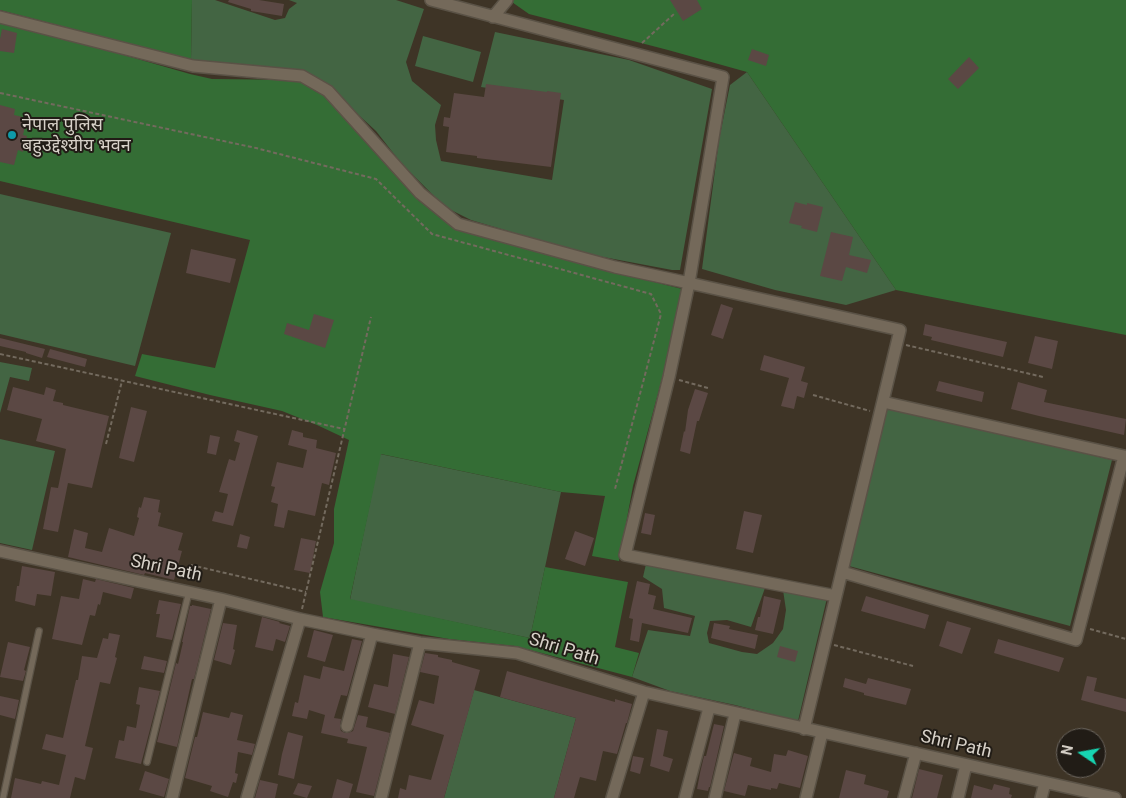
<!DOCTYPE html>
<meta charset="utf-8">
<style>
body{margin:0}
#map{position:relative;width:1126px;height:798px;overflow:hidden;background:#3e3426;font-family:Roboto,sans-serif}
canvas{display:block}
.north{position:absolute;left:1056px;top:728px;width:50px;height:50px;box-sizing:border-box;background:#211c16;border:1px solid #6a645d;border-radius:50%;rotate:282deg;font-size:14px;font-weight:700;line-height:20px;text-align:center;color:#d7d1c8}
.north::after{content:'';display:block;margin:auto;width:18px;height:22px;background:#17d5b2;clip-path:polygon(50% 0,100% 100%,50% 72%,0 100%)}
</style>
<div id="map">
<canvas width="1126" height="798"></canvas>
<div class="north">N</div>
</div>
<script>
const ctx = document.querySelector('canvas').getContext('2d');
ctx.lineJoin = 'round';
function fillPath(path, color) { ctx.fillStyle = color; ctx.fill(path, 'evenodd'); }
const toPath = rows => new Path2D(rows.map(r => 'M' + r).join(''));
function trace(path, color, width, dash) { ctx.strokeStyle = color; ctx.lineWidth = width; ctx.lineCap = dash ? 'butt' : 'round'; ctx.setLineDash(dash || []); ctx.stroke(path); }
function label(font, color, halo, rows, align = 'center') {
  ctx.font = font + ' Roboto,"Noto Sans Devanagari",sans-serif'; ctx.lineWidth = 4; ctx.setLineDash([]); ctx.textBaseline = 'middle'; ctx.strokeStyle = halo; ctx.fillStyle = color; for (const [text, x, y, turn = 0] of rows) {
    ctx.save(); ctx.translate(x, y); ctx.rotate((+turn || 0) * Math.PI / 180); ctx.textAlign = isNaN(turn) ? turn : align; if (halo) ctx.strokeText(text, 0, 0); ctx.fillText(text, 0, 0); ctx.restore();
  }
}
fillPath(toPath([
 [192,0,215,0,275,20,285,18,289,9,297,3,289,0,396,0,424,9,406,62,412,81,441,105,435,125,436,140,441,161,552,180,564,100,481,87,495,32,629,60,712,89,680,270,672,270,582,253,471,220,445,207,401,163,376,131,328,87,303,72,191,60],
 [423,36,481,52,473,82,415,66],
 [747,72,896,290,846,305,775,290,702,269,719,140,730,85],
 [0,194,171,233,135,366,0,334],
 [0,362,32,368,29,381,10,377,0,413],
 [886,406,1112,460,1070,626,849,566],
 [0,439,55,451,32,550,0,543],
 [380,454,561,492,530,638,350,600],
 [646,564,765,588,751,627,727,620,710,621,707,633,709,643,742,652,757,654,773,643,783,629,786,610,783,590,827,598,798,721,735,705,670,691,632,677,648,630,690,636,695,616,664,608,662,589,643,577],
 [474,690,576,718,554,798,444,798]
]), '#436543');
fillPath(toPath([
 [0,0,192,0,191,60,0,10],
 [509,0,1126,0,1126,335,896,290,747,72,668,50,529,14],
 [0,20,68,39,190,74,212,79,297,80,326,96,365,136,418,200,454,227,583,264,686,290,633,486,619,561,592,556,605,496,561,492,381,454,350,599,530,638,545,567,628,582,615,647,639,653,632,677,515,646,449,639,323,617,320,592,334,543,334,509,349,440,317,425,282,411,210,395,135,376,142,354,215,368,250,240,0,181]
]), '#346d35');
fillPath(toPath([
 [229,0,259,0,284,4,282,16,251,11,251,9,228,2],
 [670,0,697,0,702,9,683,21],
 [2,29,17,33,14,53,0,51,0,39],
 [752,49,769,55,766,66,748,60],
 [969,57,979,68,958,89,948,79],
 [486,84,547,92,547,91,561,93,551,167,477,158,477,156,446,152,449,127,443,126,444,117,450,118,454,93,484,97],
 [0,105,15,109,14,115,27,118,23,135,27,136,23,152,18,150,14,165,0,162],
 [795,202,807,205,807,203,823,207,817,232,801,228,802,226,789,223],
 [831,232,853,237,849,255,871,260,867,273,846,267,842,281,820,276],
 [191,249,236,259,230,283,186,273],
 [721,304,733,308,723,339,711,335],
 [314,314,334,320,325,348,284,334,287,323,309,330],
 [925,324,1007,342,1003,357,931,340,932,337,923,335],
 [1035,336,1058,341,1052,369,1028,363],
 [0,338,45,349,42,358,26,353,26,352,0,346],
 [50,349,87,359,85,367,47,357],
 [764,355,805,367,801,381,808,383,804,398,797,396,794,409,781,406,789,378,760,370],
 [939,381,984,392,982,402,936,391],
 [1018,382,1047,390,1044,402,1126,419,1124,435,1039,416,1011,409],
 [13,387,44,395,46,387,56,390,53,401,63,403,63,405,109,416,92,488,68,483,58,532,43,529,51,487,58,488,66,449,36,441,42,419,7,410],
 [695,389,708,393,699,421,697,421,690,454,680,451,684,431,685,432,688,410],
 [131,407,147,411,134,462,119,458],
 [237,430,258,436,233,526,212,521,215,511,223,513,228,494,219,492,229,459,235,461,240,443,234,441],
 [292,430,303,433,303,437,317,440,316,448,336,453,329,485,322,483,315,516,288,510,284,528,274,526,278,504,271,502,275,487,271,486,277,462,303,468,307,450,288,445],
 [210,435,220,437,216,455,207,453],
 [144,497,160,500,158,512,161,513,158,526,183,533,178,550,182,551,174,580,145,573,144,575,68,557,74,529,88,533,85,548,102,552,109,528,134,536,139,518,137,517,139,507,141,508],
 [744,511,762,515,753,553,736,549],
 [645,513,655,515,651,535,641,533],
 [575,531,594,538,585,566,565,559],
 [240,534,250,537,247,549,237,547],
 [301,538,316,541,310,573,294,570],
 [22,566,55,572,51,596,37,594,35,606,15,601,17,586,19,586],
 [83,579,95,582,96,579,134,588,131,599,103,592,100,605,98,604,95,616,90,615,82,645,52,639,61,596,79,599],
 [637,581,650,584,648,594,656,596,653,609,692,618,688,633,642,623,639,642,630,640,633,619,629,618],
 [764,596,781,600,773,634,755,630,758,617,760,617],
 [866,596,929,615,925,629,861,611],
 [159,600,181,604,172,640,156,637,160,614,156,614],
 [192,605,211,609,194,679,192,679,177,747,157,742,176,663,178,664,183,642,182,642,190,606,192,606],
 [262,617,280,622,279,623,290,626,285,642,276,639,273,651,255,647],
 [947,621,971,628,962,654,939,646],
 [223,623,237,625,233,649,235,650,231,665,214,660],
 [714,623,730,626,729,629,758,635,755,649,711,638],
 [314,630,333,635,325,662,307,657],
 [109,633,120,635,115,657,117,658,110,684,100,682,85,746,93,748,85,780,75,777,70,798,11,798,15,778,41,784,42,781,59,785,66,755,42,749,46,734,63,738,76,680,78,680,82,656,97,658,103,638,108,639],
 [352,639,362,641,347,696,341,695,334,718,341,719,340,727,341,731,345,733,348,733,353,731,358,715,368,717,366,727,390,733,374,796,356,792,367,747,347,743,348,739,321,733,325,715,309,710,307,719,292,716,295,702,298,703,304,675,320,679,323,666,344,671],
 [998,639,1064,658,1059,672,994,653],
 [8,642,30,647,24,670,26,671,23,681,0,677],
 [780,646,798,651,795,662,777,657],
 [425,653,438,655,438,657,452,660,452,662,480,670,444,798,398,798,400,788,406,790,409,775,431,780,444,735,411,725,419,700,434,704,439,676,420,672],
 [393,654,409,657,395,714,368,707,374,684,388,687],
 [144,656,167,661,164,673,141,669],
 [507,671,615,702,615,699,632,704,627,723,626,723,617,754,603,751,596,781,580,777,574,798,554,798,576,718,500,697],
 [1087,676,1097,678,1094,691,1126,699,1126,712,1081,700],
 [845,678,866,684,868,678,911,689,906,705,864,695,864,693,843,687],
 [139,687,160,691,141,764,115,758,119,740,124,741,127,726,136,728,140,705,136,704],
 [0,696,19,700,15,719,0,715],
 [203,712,229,718,231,712,243,715,237,740,255,744,252,755,238,752,235,773,238,774,236,783,233,782,228,797,210,791,212,786,185,778,195,737,197,737],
 [714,724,724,726,710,787,709,787,708,791,697,789,700,773,704,756,706,756],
 [657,729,668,731,663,756,673,759,669,772,650,766],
 [288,732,303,736,294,779,278,775,282,754],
 [788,750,808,756,800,788,779,783,777,789,771,788,771,790,748,785,745,796,724,791,734,753,752,758,750,766,771,772,774,754,786,756],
 [633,756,644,758,640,774,630,771],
 [919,769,943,775,937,798,912,798],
 [846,770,866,775,864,784,889,791,887,798,839,798],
 [145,771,169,779,164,797,139,790],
 [337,779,353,784,349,798,332,798],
 [260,780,278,784,275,798,255,798],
 [298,783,312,786,307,798,293,794],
 [994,784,1010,788,1009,794,1012,795,1011,798,971,798,974,785,992,790]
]), '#5b4844');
const service = toPath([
 [147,762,189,592],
 [3,798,39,631]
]);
const minor = toPath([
 [0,17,193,66,302,76,328,91,420,193,458,224,615,267,689,283,723,77,431,0],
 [493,17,507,0],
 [0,551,221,599,300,619,372,634,420,643,517,653,644,692,1115,798],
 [842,572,1076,640,1124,456,883,402],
 [347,726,372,634],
 [804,729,900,330,689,283,669,377,625,555,836,596],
 [172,798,221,599],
 [247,798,300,619],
 [381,798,420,643],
 [612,798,644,692],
 [685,798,709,708],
 [715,798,735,714],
 [806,798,822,733],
 [904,798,916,753],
 [958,798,966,765],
 [1041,798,1045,783]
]);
trace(service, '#5a5246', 8);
trace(minor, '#5a5246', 14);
trace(toPath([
 [642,43,674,14],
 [0,93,256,148,376,179,432,234,651,294,661,314,615,489],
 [906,345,1043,377],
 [0,354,344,429],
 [679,380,708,388],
 [813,395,870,411],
 [106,444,122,381],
 [191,565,306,592],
 [302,609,371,317],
 [1090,629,1126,639],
 [834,645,913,666]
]), '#736a5e', 2, [4, 2.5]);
trace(service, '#74695a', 5.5);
trace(minor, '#74695a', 11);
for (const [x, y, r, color] of [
 [12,135,5,"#0f9aa8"]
]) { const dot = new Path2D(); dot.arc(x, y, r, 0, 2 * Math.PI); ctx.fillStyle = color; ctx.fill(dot); trace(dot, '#211c16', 2); }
label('18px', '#d7d1c8', '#211c16', [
 ["नेपाल पुलिस",22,125],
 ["बहुउद्देश्यीय भवन",22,146]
], 'left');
label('18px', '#d7d1c8', '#211c16', [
 ["Shri Path",166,569,12],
 ["Shri Path",564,650,17],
 ["Shri Path",956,745,13]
]);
</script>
